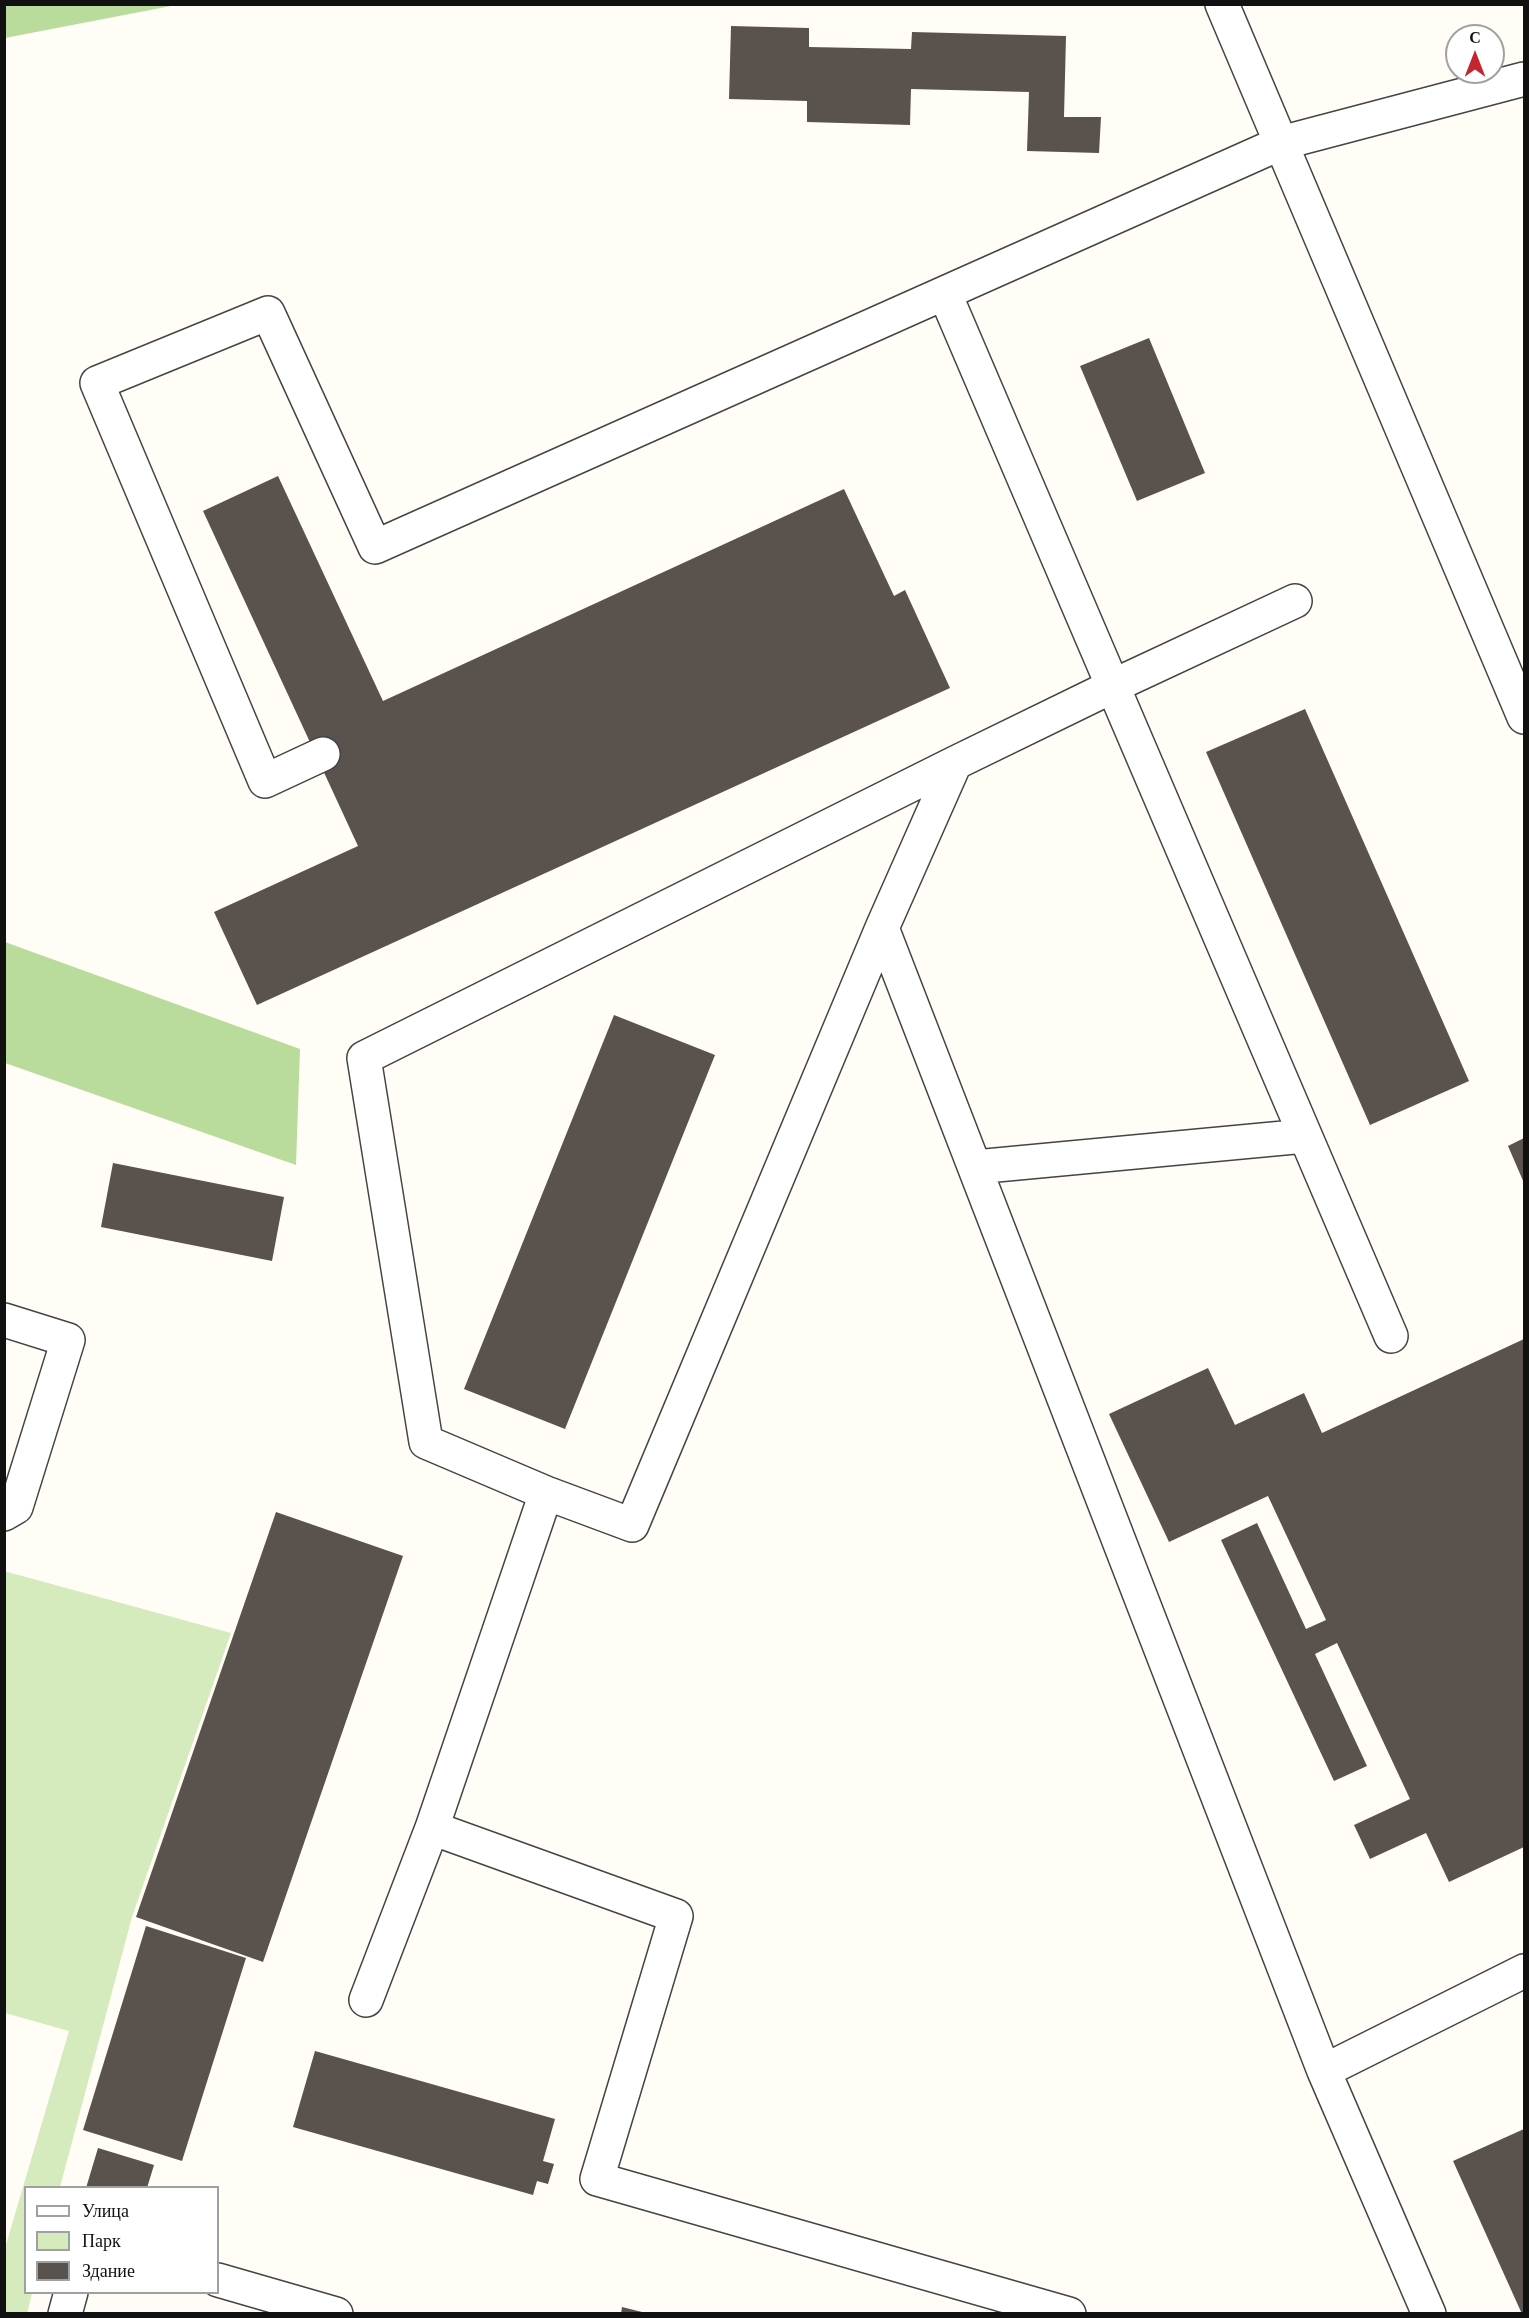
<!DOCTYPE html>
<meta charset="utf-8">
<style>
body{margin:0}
#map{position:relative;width:1529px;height:2318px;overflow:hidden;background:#fffdf5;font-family:Georgia,serif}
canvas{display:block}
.frame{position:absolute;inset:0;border:6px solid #111;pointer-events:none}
.legend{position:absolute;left:24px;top:2186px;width:195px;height:108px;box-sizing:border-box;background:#fff;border:2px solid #a0a0a0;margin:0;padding:8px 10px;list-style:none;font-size:18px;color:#111}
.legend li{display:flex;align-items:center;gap:12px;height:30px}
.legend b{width:30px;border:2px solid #a0a0a0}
.north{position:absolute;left:1445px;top:24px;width:60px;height:60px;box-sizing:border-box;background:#fff;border:2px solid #a0a0a0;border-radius:50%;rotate:0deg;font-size:16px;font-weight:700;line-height:24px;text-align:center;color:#111}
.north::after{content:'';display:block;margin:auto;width:21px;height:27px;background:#c4262e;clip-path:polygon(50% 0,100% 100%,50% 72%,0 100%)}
</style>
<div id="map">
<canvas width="1529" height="2318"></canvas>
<div class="frame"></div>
<ul class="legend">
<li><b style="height:8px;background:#fff"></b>Улица</li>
<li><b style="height:16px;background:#d5ebbd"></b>Парк</li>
<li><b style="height:16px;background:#5a524d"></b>Здание</li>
</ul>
<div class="north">С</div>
</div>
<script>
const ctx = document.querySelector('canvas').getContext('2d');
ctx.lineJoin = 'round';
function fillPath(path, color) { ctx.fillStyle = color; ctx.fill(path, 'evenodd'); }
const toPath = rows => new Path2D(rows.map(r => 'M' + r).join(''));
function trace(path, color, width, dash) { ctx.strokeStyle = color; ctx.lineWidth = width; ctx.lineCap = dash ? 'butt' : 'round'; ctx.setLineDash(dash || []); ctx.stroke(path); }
fillPath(toPath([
 [4,1571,231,1633,132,1917,60,2187,26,2188,26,2292,32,2293,27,2314,5,2313,5,2248,69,2031,5,2013]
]), '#d5ebbd');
fillPath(toPath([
 [5,4,176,4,176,5,5,38],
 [5,942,300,1049,296,1165,5,1063]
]), '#b9dc9c');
fillPath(toPath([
 [731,26,809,28,809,47,911,49,912,32,1066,36,1064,117,1101,117,1099,153,1027,151,1029,92,911,89,910,125,807,122,807,101,729,99],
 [1149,338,1205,473,1137,501,1080,366],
 [278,476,383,701,844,489,894,596,905,590,950,688,257,1005,214,912,358,846,203,511],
 [1305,709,1469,1081,1370,1125,1206,752],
 [614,1015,715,1055,565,1429,464,1389],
 [1524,1138,1524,1183,1508,1146],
 [113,1163,284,1197,272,1261,101,1227],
 [1524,1339,1524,1847,1449,1882,1426,1833,1370,1859,1354,1825,1410,1799,1337,1643,1315,1654,1367,1766,1334,1781,1221,1540,1257,1523,1306,1629,1326,1620,1268,1496,1169,1542,1109,1414,1208,1368,1235,1425,1304,1393,1322,1433],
 [276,1512,403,1556,263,1962,136,1917],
 [146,1926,246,1958,182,2161,83,2130],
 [315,2051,555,2119,543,2161,554,2164,548,2184,537,2181,533,2195,293,2127],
 [1524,2129,1524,2314,1522,2314,1453,2161],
 [98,2148,154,2165,147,2188,86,2188],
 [622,2307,646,2313,646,2314,621,2314]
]), '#5a524d');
const minor = toPath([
 [1222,4,1524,717],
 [945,294,1391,1336],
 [323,754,265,781,97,383,268,313,375,547,1281,143,1524,79],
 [955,763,882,928,632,1525,546,1493,426,1442,364,1058,955,763,1113,686,1295,601],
 [882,928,1324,2071],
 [975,1167,1305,1136],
 [4,1320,68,1340,16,1507,4,1514],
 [432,1828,676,1916,597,2179,1069,2314],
 [366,2000,432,1828,546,1493],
 [218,2280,336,2314],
 [65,2314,71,2292],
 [1429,2314,1324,2071,1524,1971]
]);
trace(minor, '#444', 36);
trace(minor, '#fff', 33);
</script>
